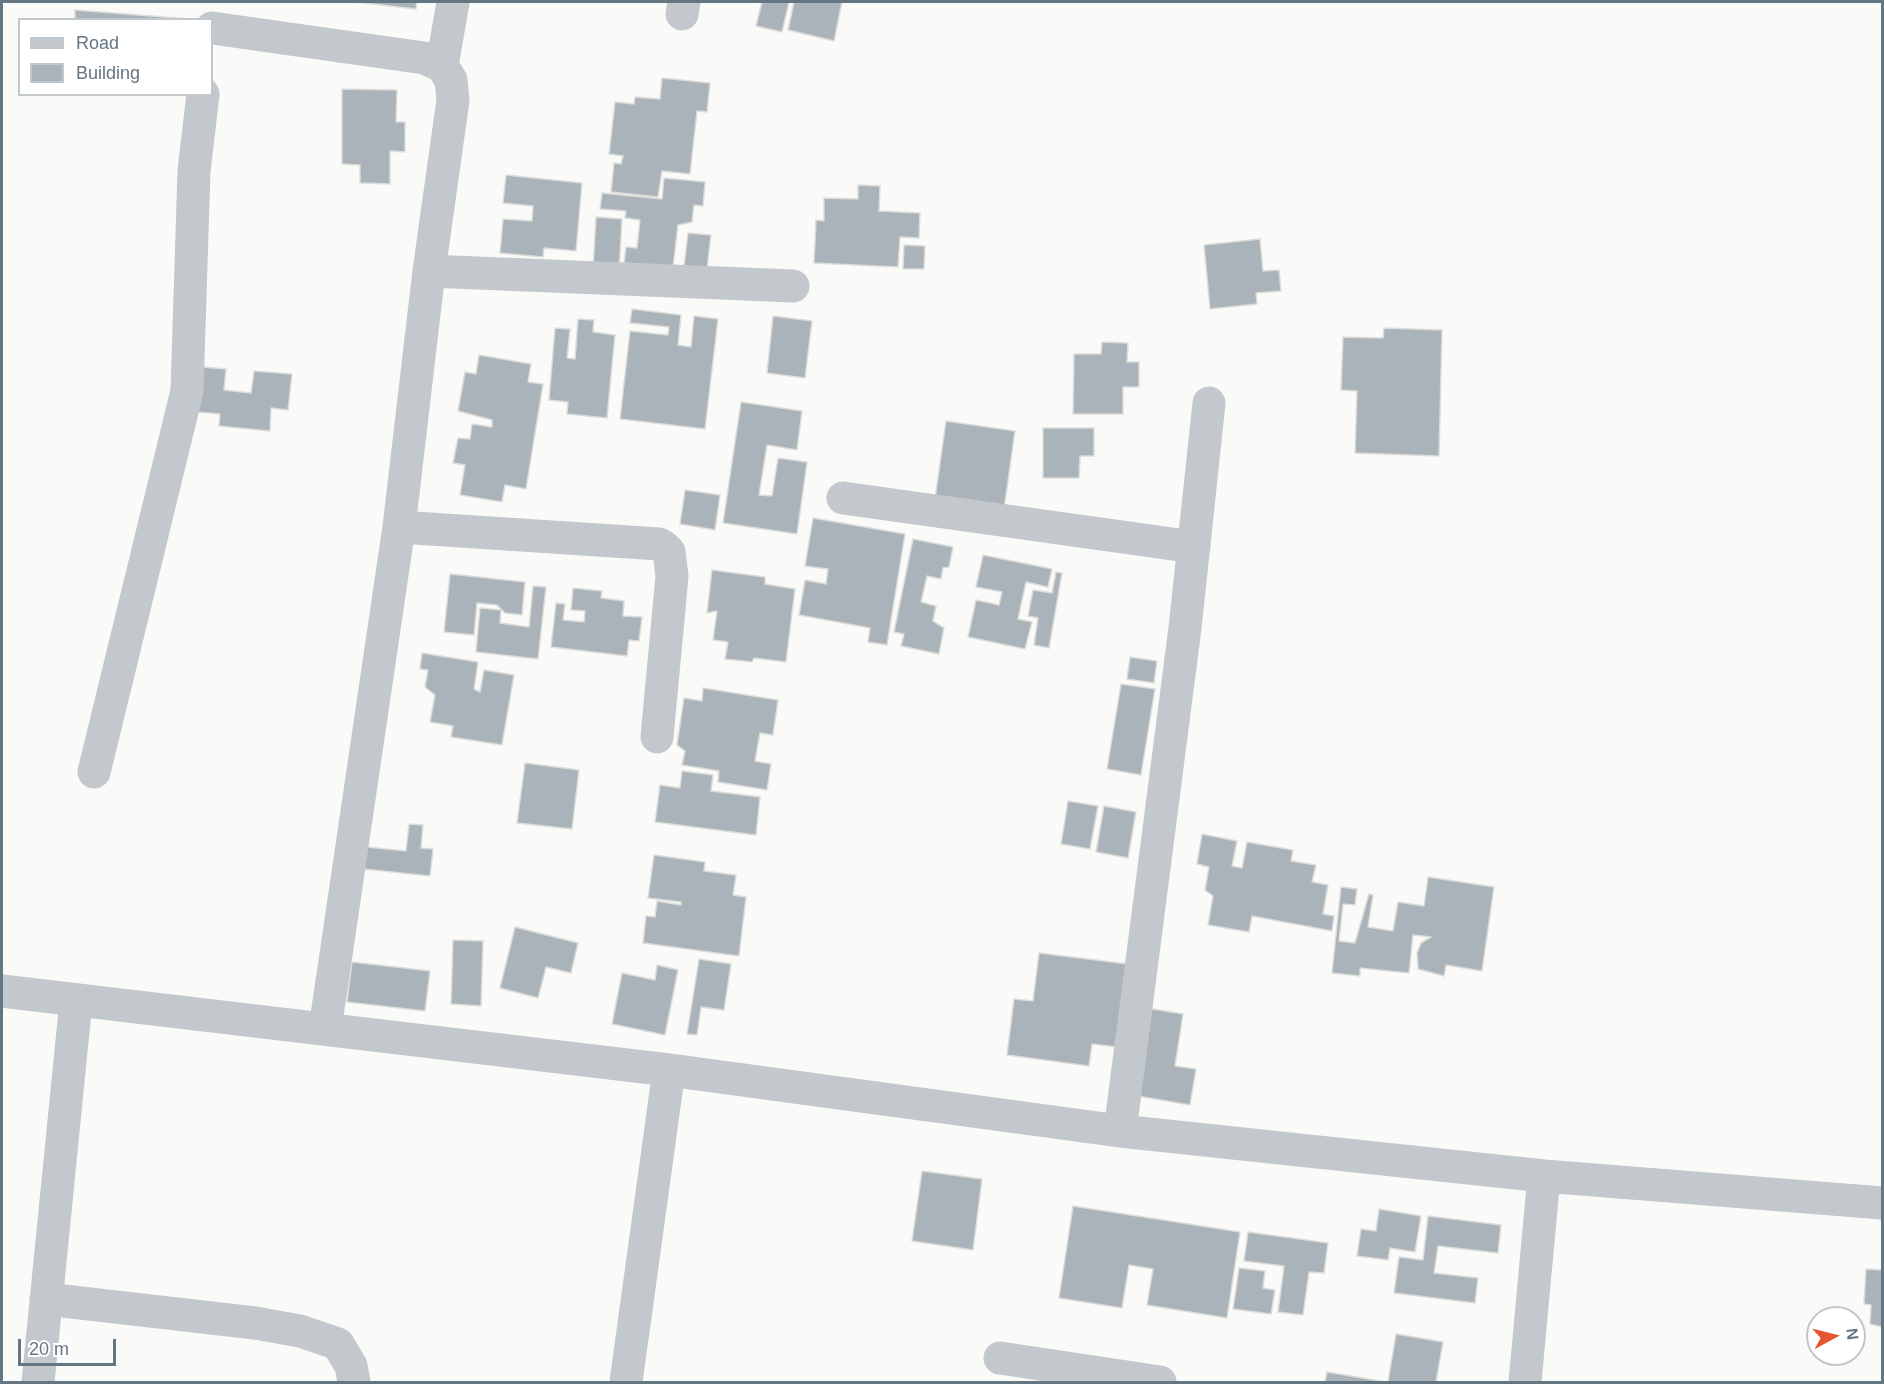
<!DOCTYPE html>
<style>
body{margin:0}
#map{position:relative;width:1884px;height:1384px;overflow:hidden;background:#fafaf8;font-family:Helvetica,sans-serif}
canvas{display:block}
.frame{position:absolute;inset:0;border:3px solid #657683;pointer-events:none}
.legend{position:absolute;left:18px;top:18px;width:195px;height:78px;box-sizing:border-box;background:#fff;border:2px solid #c1c8cd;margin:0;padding:8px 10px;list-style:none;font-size:18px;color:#657683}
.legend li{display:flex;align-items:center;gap:12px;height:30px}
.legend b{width:30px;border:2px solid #c1c8cd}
.north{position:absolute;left:1806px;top:1306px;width:60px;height:60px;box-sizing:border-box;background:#fff;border:2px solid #c1c8cd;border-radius:50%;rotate:83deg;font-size:16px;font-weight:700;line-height:24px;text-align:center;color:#657683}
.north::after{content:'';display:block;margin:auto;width:21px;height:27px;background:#e4572e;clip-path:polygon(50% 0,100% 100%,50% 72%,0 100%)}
.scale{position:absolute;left:18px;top:1339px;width:98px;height:27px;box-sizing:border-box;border:3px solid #657683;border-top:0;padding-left:8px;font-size:18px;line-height:21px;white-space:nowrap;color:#657683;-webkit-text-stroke:4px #fff;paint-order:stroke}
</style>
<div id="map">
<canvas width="1884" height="1384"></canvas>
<div class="frame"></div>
<ul class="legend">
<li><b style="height:8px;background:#c3c8cc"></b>Road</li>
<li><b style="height:16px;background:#aab3b9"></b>Building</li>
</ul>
<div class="north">N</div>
<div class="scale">20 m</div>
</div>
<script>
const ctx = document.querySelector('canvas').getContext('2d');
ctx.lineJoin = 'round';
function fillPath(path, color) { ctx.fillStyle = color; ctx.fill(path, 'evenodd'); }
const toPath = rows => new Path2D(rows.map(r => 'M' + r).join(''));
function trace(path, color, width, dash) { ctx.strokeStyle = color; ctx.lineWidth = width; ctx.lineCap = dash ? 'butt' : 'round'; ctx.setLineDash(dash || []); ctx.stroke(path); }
const building = toPath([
 [356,2,417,2,416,9,356,2],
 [762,2,789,2,782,32,756,26,762,2],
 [794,2,842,2,834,41,788,30,794,2],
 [75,10,189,19,75,20,75,10],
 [662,78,710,83,707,112,697,111,690,174,662,171,658,197,611,192,614,163,621,164,623,156,609,154,615,102,634,104,635,97,660,99,662,78],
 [342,89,397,90,396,122,405,122,405,152,390,151,390,184,360,183,360,165,342,164,342,89],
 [506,175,582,183,576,251,544,248,543,257,500,253,503,219,532,221,533,206,503,203,506,175],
 [664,178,705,182,703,206,694,205,692,222,678,225,673,267,624,263,626,247,637,248,640,220,625,218,626,211,600,209,602,193,662,199,664,178],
 [858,185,880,186,879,211,920,213,919,238,900,237,898,267,814,263,816,220,824,221,824,198,858,199,858,185],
 [596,217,622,219,619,271,593,270,596,217],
 [688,233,711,235,707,269,684,266,688,233],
 [1260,239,1263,271,1279,270,1281,291,1256,293,1257,304,1210,309,1204,245,1260,239],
 [904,245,925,246,924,269,903,269,904,245],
 [632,309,681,315,678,345,691,347,694,316,718,319,705,429,620,419,630,331,668,335,669,327,630,323,632,309],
 [773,316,812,321,805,378,767,373,773,316],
 [578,319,594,320,593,332,615,335,607,418,567,414,568,402,549,400,555,328,570,329,567,358,575,359,578,319],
 [1384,328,1442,330,1439,456,1355,453,1357,391,1341,390,1343,337,1383,338,1384,328],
 [1102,342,1128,343,1127,362,1139,362,1139,387,1123,387,1123,414,1073,414,1074,354,1101,354,1102,342],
 [479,355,531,364,528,382,543,384,526,489,505,485,502,502,460,495,465,465,453,463,458,438,470,439,472,424,492,427,492,420,458,411,465,372,476,374,479,355],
 [202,367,226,369,224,390,251,393,254,371,292,374,288,410,271,408,270,431,219,426,220,414,198,412,202,367],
 [741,402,802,411,797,450,767,445,759,495,772,496,778,458,807,462,797,534,723,523,741,402],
 [946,421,1015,431,1004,509,935,499,946,421],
 [1043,428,1094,428,1094,456,1080,456,1079,478,1043,478,1043,428],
 [685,490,720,495,715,530,680,524,685,490],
 [813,518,905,534,887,645,868,642,870,628,799,615,805,580,826,584,828,569,805,566,813,518],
 [913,539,953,547,949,567,943,568,941,579,927,576,921,602,936,606,933,621,944,628,939,654,901,646,904,634,894,632,913,539],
 [983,555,1052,569,1048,587,1026,582,1018,619,1032,622,1025,649,968,637,976,600,999,605,1002,592,976,587,983,555],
 [712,570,765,577,765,584,795,589,786,662,754,658,752,662,725,659,728,642,713,640,717,611,707,613,712,570],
 [1056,572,1062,573,1049,648,1034,645,1038,618,1028,616,1033,590,1052,593,1056,572],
 [450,574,525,582,522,615,505,613,497,605,477,603,474,635,444,632,450,574],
 [533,586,546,587,538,659,476,652,480,608,501,610,500,623,529,627,533,586],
 [573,588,602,591,601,598,624,601,623,616,642,617,639,641,629,640,627,656,551,647,556,603,565,604,563,620,584,622,585,611,571,610,573,588],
 [422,653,478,662,474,689,480,692,484,670,514,675,502,745,451,737,453,726,430,722,435,695,425,687,428,670,420,669,422,653],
 [1130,657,1157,661,1154,683,1127,679,1130,657],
 [1121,684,1155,689,1141,775,1107,769,1121,684],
 [703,688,778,700,773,735,760,733,755,761,771,764,767,790,718,782,719,771,682,765,685,751,677,745,684,698,702,701,703,688],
 [525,763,579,770,572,829,517,823,525,763],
 [682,771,713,775,711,791,760,797,756,835,655,822,660,785,680,788,682,771],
 [1068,801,1098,806,1090,849,1061,844,1068,801],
 [1104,806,1136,812,1128,858,1096,852,1104,806],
 [409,824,423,825,421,848,433,849,430,876,364,869,367,847,406,851,409,824],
 [1202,834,1237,841,1232,866,1242,868,1247,842,1293,850,1291,861,1316,865,1312,882,1328,885,1323,914,1334,916,1332,931,1252,916,1249,932,1208,925,1213,896,1205,890,1209,867,1197,864,1202,834],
 [654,855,705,862,704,871,736,875,733,895,746,897,739,956,643,943,646,916,655,917,657,901,681,905,681,902,648,898,654,855],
 [1428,877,1494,887,1482,971,1446,965,1444,976,1418,969,1417,953,1421,943,1431,937,1413,935,1409,973,1360,968,1360,976,1332,973,1341,887,1357,889,1355,905,1343,904,1339,941,1355,943,1369,894,1373,895,1368,927,1393,931,1398,902,1424,906,1428,877],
 [515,927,578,943,571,973,546,967,538,998,500,988,515,927],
 [453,940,483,941,481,1006,451,1004,453,940],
 [1039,953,1128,964,1117,1047,1092,1044,1089,1066,1007,1055,1014,999,1033,1001,1039,953],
 [699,959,731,964,724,1010,701,1007,697,1035,687,1034,699,959],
 [352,962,430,971,425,1011,347,1002,352,962],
 [657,965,678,970,665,1035,612,1024,622,973,655,980,657,965],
 [1146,1008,1183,1014,1175,1066,1196,1069,1190,1105,1132,1095,1146,1008],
 [922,1171,982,1179,973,1250,912,1241,922,1171],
 [1073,1206,1240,1232,1227,1318,1147,1305,1153,1269,1129,1265,1122,1308,1059,1298,1073,1206],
 [1379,1209,1421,1216,1415,1252,1390,1248,1388,1260,1357,1256,1361,1229,1376,1231,1379,1209],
 [1428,1216,1501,1225,1498,1253,1438,1246,1434,1273,1478,1278,1475,1303,1394,1293,1399,1257,1423,1260,1428,1216],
 [1248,1232,1328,1243,1324,1273,1309,1272,1303,1315,1278,1312,1284,1266,1244,1261,1248,1232],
 [1239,1268,1265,1271,1263,1288,1275,1290,1271,1314,1233,1309,1239,1268],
 [1866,1269,1882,1270,1882,1327,1870,1324,1871,1305,1864,1304,1866,1269],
 [1396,1334,1443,1342,1436,1382,1388,1382,1396,1334],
 [1327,1372,1386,1382,1325,1382,1327,1372]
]);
fillPath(building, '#aab3b9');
trace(building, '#dcdcda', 1.5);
trace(toPath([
 [682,14,684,2],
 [212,28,424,58,442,66,451,80,453,100,429,271,399,527,325,1029],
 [442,66,453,2],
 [429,271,793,286],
 [843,498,1194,547],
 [399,527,659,544,664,547,669,552,672,576,657,737],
 [94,772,187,391,194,171,203,94],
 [2,991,669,1070,1120,1131,1544,1176,1882,1203],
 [1120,1131,1185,628,1209,403],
 [46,1299,255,1323,300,1331,338,1344,351,1366,354,1382],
 [1000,1358,1160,1382],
 [38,1382,76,1001],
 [626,1382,669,1070],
 [1525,1382,1544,1176]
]), '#c3c8cc', 33);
</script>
